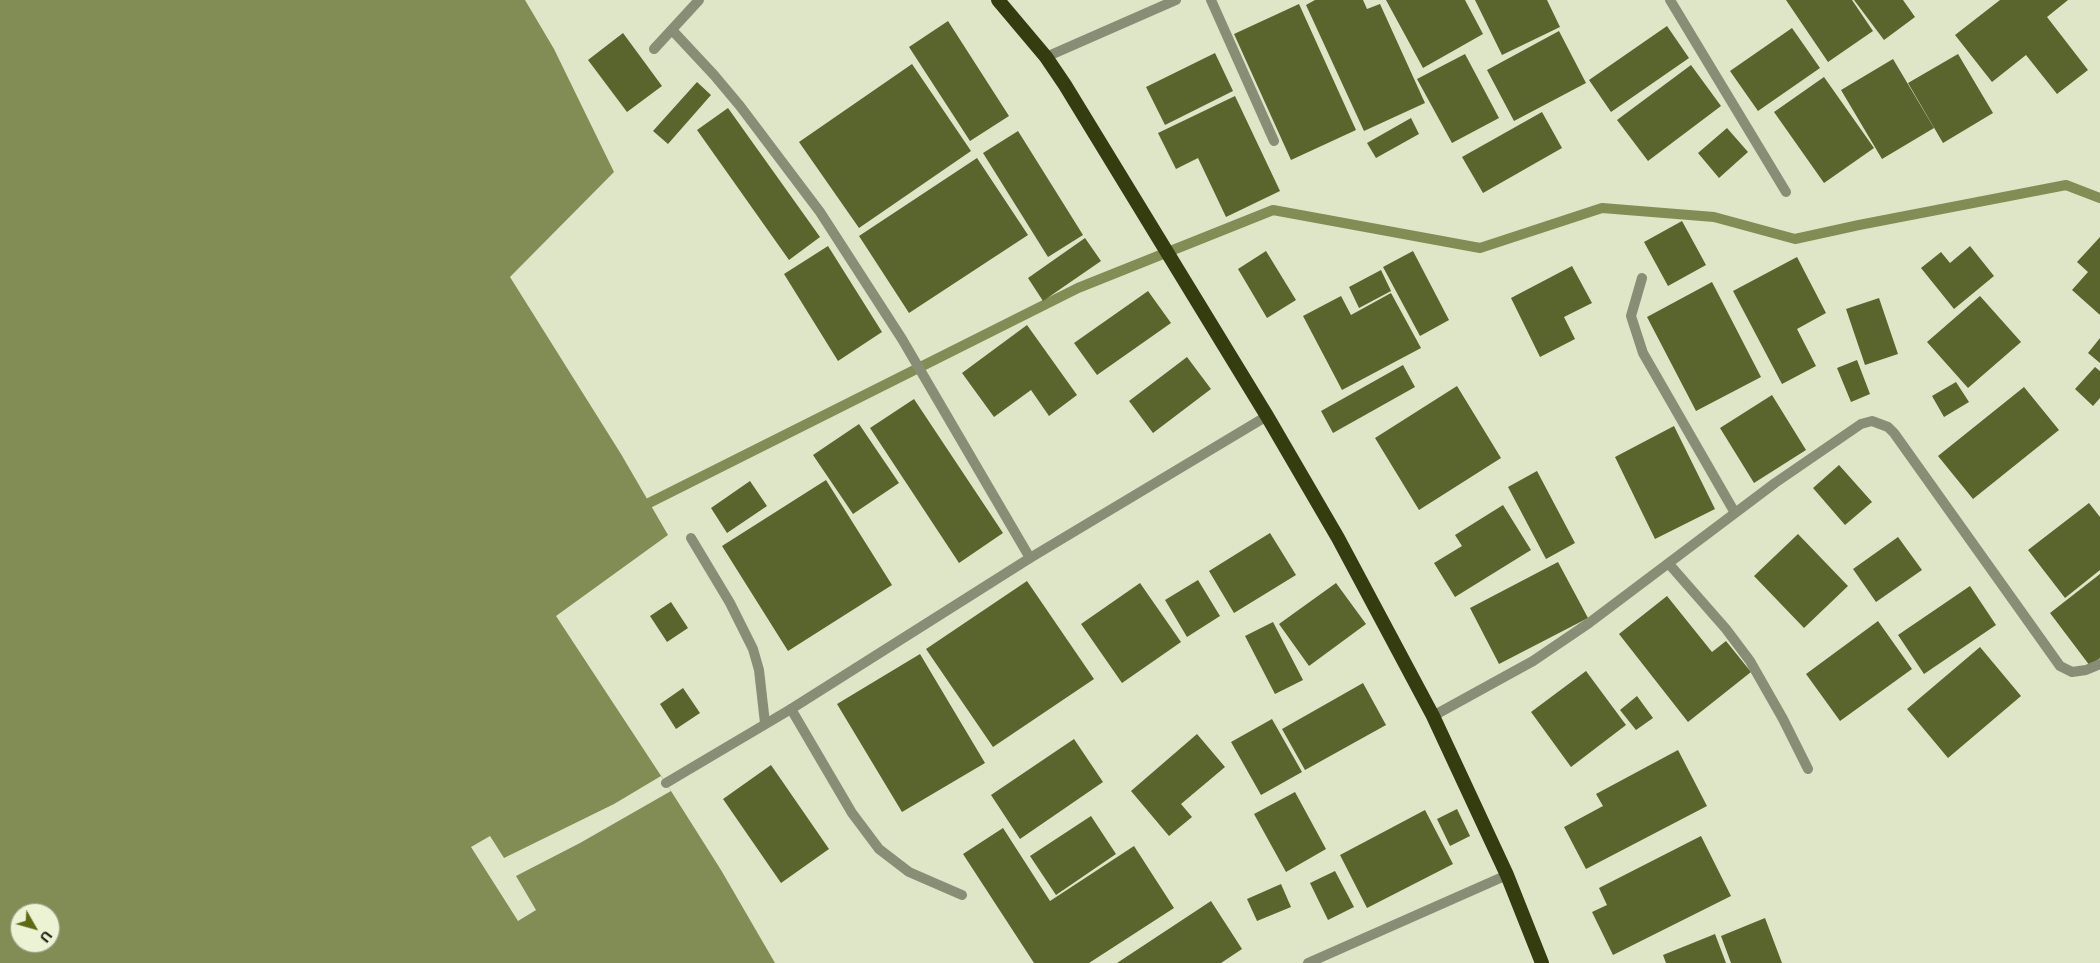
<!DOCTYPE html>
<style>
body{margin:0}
#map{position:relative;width:2100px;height:963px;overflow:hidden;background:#dfe5c7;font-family:Commissioner,sans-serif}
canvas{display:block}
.north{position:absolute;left:10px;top:903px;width:50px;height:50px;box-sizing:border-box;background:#ecf3d4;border:1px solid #9da28b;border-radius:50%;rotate:128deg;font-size:14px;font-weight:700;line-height:20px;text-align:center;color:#26291d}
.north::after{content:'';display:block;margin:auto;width:18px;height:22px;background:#5e6a12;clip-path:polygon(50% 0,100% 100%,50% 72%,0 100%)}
</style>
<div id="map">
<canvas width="2100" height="963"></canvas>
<div class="north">U</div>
</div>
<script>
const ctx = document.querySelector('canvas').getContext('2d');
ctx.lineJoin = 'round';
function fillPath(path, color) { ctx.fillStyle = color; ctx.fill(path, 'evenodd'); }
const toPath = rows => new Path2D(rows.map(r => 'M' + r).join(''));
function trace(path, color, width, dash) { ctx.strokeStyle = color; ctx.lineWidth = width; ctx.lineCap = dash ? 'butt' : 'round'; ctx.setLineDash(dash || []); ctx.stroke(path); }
fillPath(toPath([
 [0,0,525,0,554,49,614,172,510,277,621,454,668,535,556,616,671,791,721,870,775,963,0,963],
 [20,913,50,913,50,943,20,943]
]), '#828d55');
fillPath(toPath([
 [661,776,671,791,580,843,516,876,536,910,518,921,471,847,490,836,504,858,614,804]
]), '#dfe5c7');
trace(toPath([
 [649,503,1078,288,1273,210,1480,248,1602,208,1714,217,1795,239,1859,225,2066,185,2100,198]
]), '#828d55', 10);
fillPath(toPath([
 [1315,0,1363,0,1367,9,1380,4,1425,103,1364,131,1306,5],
 [1386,0,1465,0,1483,34,1423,68],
 [1475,0,1547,0,1560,27,1502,55],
 [1786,0,1852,0,1873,31,1828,62],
 [1854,0,1903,0,1915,17,1884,40],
 [2000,0,2068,0,2047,17,2088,70,2057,94,2026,55,1992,82,1955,35],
 [1299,4,1356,130,1291,160,1234,34],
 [948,21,1009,116,970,141,909,47],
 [1667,26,1689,58,1611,112,1589,80],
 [1792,28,1820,68,1758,111,1730,71],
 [1559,31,1586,83,1514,121,1487,70],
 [623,33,662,86,627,112,588,60],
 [1215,53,1233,91,1165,125,1146,87],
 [1465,54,1499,118,1452,143,1417,79],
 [1958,54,1993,113,1943,143,1908,83],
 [1893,59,1934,128,1882,159,1841,90],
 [912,64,971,151,859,228,799,142],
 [1691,65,1721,106,1648,161,1617,120],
 [1824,77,1874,148,1824,183,1774,112],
 [697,82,711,95,668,144,653,131],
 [1235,96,1280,191,1226,217,1198,158,1176,169,1158,133],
 [728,108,820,237,789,260,697,130],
 [1542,112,1562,148,1483,193,1462,157],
 [1411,118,1419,134,1376,158,1367,143],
 [1727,128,1748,152,1719,178,1698,153],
 [1018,131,1083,235,1048,257,983,153],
 [977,158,1028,235,909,313,859,236],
 [1682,221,1706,265,1668,286,1644,242],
 [2100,237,2100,315,2072,290,2088,272,2077,262],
 [1085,238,1101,261,1043,301,1028,278],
 [828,246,882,332,838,361,784,274],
 [1970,246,1994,276,1954,309,1921,268,1941,252,1950,263],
 [1266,251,1296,300,1267,318,1238,269],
 [1413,251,1449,320,1420,336,1383,267],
 [1797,257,1826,313,1797,329,1816,366,1782,384,1733,291],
 [1572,266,1592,303,1564,317,1575,339,1540,357,1511,298],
 [1381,270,1391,291,1359,308,1349,287],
 [1712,282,1761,377,1696,411,1647,317],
 [1148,291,1171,323,1097,375,1074,343],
 [1391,293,1421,348,1342,390,1303,316,1341,296,1351,315],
 [1980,296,2021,342,1968,388,1927,342],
 [1879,298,1898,354,1865,365,1846,309],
 [1027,325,1077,395,1049,416,1031,390,994,417,962,373],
 [2100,338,2100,363,2088,353],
 [1187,357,1211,389,1153,433,1129,401],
 [1857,360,1870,394,1851,402,1837,368],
 [1403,365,1415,387,1333,433,1321,411],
 [2095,367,2100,371,2100,398,2093,406,2075,389],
 [1956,382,1969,402,1944,417,1932,396],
 [1457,386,1501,458,1419,510,1375,438],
 [2024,387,2059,430,1973,499,1938,456],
 [1772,395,1806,450,1754,483,1720,428],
 [914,399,1003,533,959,563,870,428],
 [859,424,899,483,853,514,813,455],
 [1674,426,1715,509,1655,539,1615,457],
 [1839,465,1872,502,1845,525,1813,488],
 [1537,471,1575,543,1546,559,1508,487],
 [826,480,892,585,788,651,722,546],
 [750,481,767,506,727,533,711,508],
 [2089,503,2100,517,2100,570,2065,598,2028,550],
 [1503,505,1531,550,1455,597,1434,563,1462,546,1455,535],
 [1270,533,1296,575,1234,613,1209,571],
 [1798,534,1848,586,1804,628,1754,576],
 [1898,537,1922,570,1876,602,1853,569],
 [1558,562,1588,618,1499,664,1470,608],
 [2100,574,2100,658,2090,666,2050,613],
 [1198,580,1220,616,1187,637,1165,600],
 [1027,581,1094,679,993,747,926,649],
 [1140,583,1181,642,1122,683,1081,624],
 [1336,583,1366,624,1309,666,1279,624],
 [1970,586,1996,625,1924,674,1898,635],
 [1667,596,1712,652,1726,641,1751,672,1688,722,1619,634],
 [671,602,688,628,667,642,650,616],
 [1878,621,1912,669,1840,721,1806,674],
 [1273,622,1303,680,1275,694,1245,636],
 [1980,647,2021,696,1948,758,1907,709],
 [920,654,985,763,902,812,837,704],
 [1586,671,1626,725,1571,767,1531,712],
 [1363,683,1386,725,1305,770,1282,729],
 [683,688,700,713,676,729,660,704],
 [1637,696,1653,718,1636,730,1620,710],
 [1272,719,1302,772,1261,795,1231,742],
 [1197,734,1225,767,1181,804,1192,817,1169,836,1131,791],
 [1074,739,1103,782,1020,839,991,795],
 [1678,750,1707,806,1586,869,1564,827,1603,806,1596,794],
 [771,765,829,849,781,883,723,799],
 [1295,792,1326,849,1286,872,1254,814],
 [1457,809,1470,836,1450,846,1437,819],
 [1425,810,1453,864,1367,908,1340,855],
 [1091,816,1116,854,1056,895,1030,856],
 [1003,828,1050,901,1134,846,1174,908,1089,963,1034,963,963,854],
 [1701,836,1731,896,1613,955,1592,912,1607,905,1599,888],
 [1335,871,1354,907,1328,920,1310,883],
 [1281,884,1291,907,1257,921,1247,899],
 [1211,901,1242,949,1221,963,1117,963],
 [1765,918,1782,963,1731,963,1721,936],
 [1715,934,1726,963,1666,963,1663,955]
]), '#5a642d');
trace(toPath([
 [672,30,714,75,740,106,820,212,902,339,1030,558],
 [654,49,699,0],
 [691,538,730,603,753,649,759,670,765,723],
 [791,709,852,813,879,849,909,872,962,895]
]), '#888d75', 10);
trace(toPath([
 [1211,0,1274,141],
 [1670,0,1786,192],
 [1642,278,1631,316,1643,353,1735,513],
 [1669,564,1726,629,1750,661,1783,719,1808,769],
 [1433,716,1533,661,1589,623,1775,483,1861,424,1872,421,1888,427,1894,433,2060,666,2072,672,2086,670,2100,664],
 [666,783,791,709,1030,558,1267,416],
 [1308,963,1507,875]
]), '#888d75', 10);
trace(toPath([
 [1046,57,1176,0]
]), '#888d75', 10);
trace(toPath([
 [998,0,1046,57,1065,85,1267,416,1338,538,1433,716,1507,875,1542,963]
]), '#353c10', 14);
</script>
